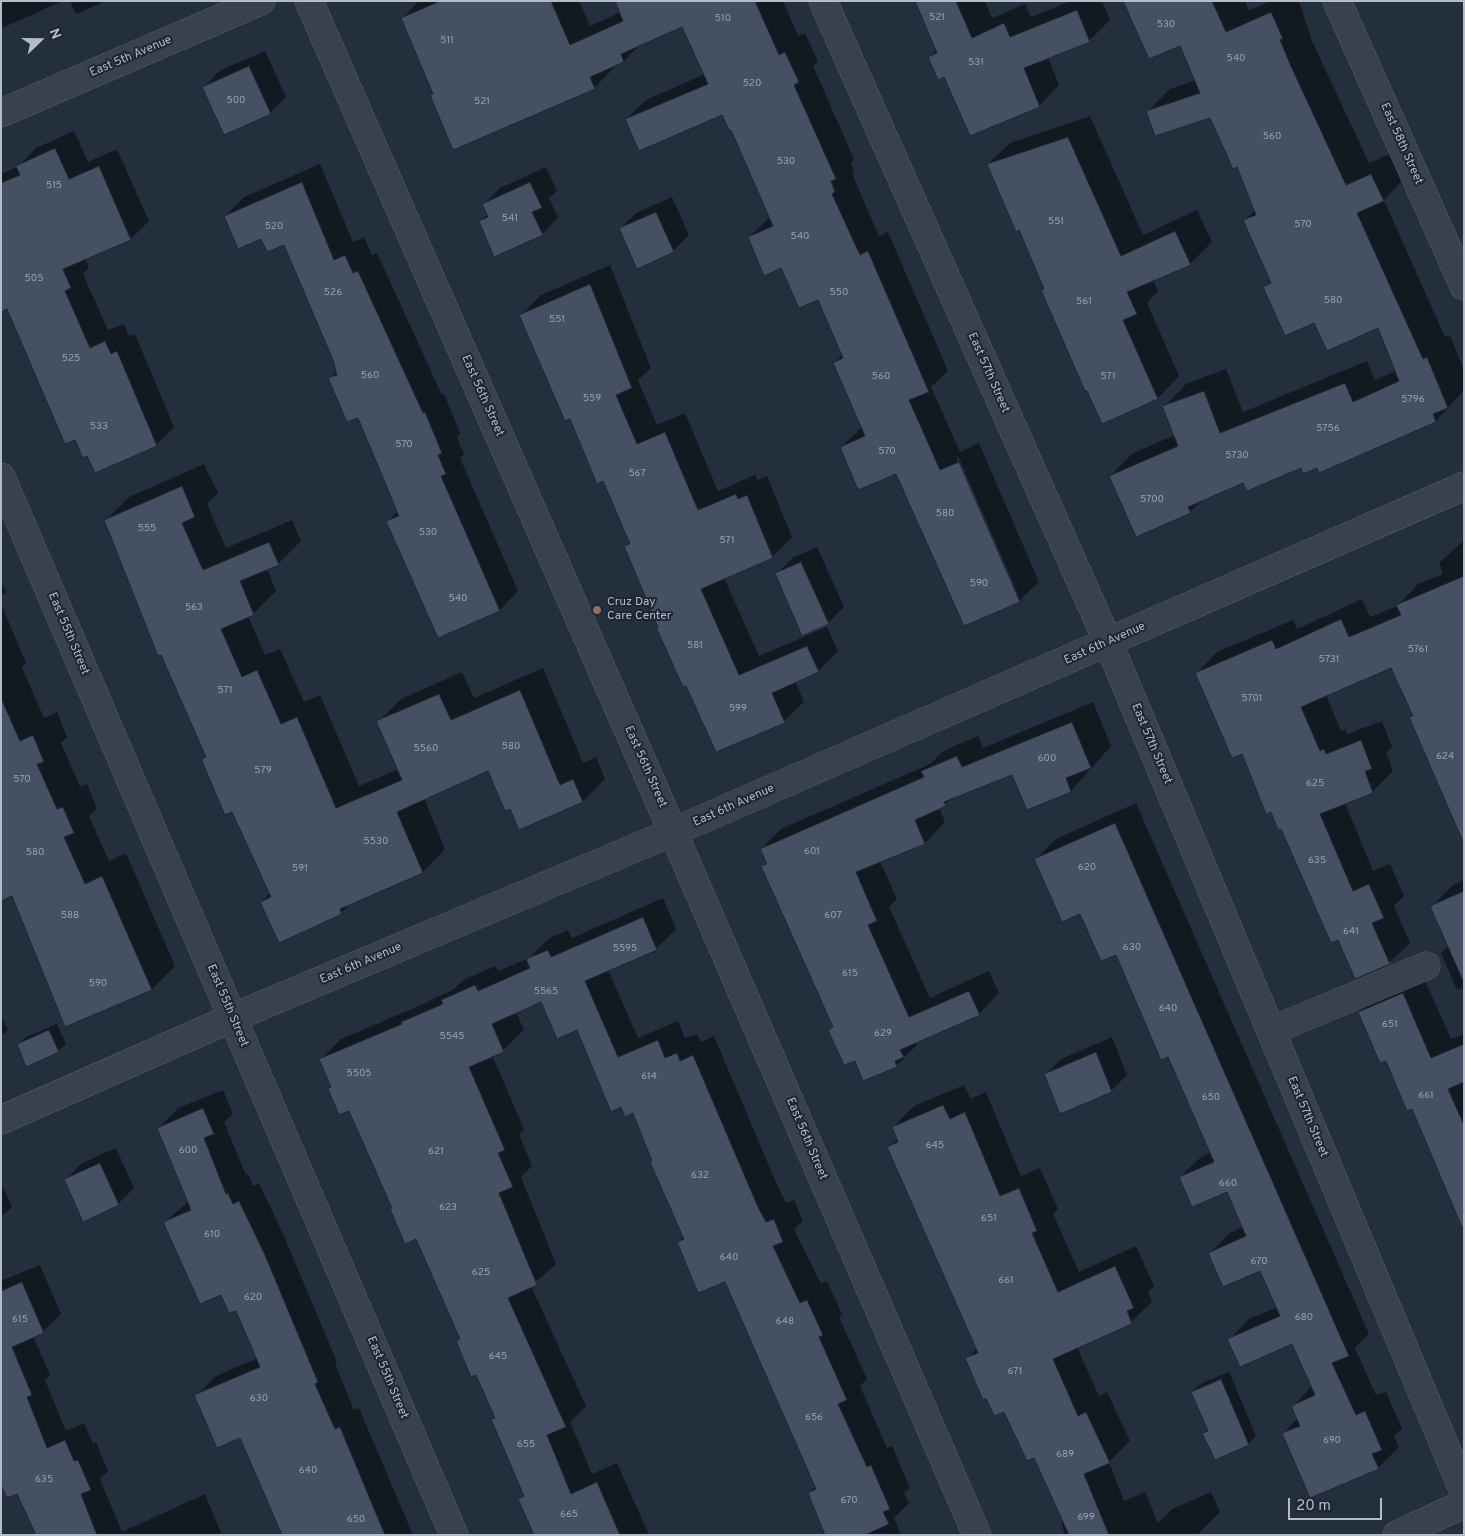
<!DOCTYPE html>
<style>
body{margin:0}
#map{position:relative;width:1465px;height:1536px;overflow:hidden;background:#242f3e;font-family:Overpass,sans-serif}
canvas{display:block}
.frame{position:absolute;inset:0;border:2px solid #b4bcc9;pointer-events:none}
.north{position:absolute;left:15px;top:15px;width:50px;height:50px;-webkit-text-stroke:4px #1d2633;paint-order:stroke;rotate:68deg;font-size:14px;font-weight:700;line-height:20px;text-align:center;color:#b4bcc9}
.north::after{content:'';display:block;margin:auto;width:18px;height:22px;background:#b4bcc9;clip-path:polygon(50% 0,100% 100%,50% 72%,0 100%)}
.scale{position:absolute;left:1288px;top:1498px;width:94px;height:22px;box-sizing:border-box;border:2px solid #b4bcc9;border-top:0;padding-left:6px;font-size:15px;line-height:18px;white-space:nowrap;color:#b4bcc9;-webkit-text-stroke:4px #1d2633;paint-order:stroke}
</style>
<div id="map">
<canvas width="1465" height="1536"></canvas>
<div class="frame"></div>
<div class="north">N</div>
<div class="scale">20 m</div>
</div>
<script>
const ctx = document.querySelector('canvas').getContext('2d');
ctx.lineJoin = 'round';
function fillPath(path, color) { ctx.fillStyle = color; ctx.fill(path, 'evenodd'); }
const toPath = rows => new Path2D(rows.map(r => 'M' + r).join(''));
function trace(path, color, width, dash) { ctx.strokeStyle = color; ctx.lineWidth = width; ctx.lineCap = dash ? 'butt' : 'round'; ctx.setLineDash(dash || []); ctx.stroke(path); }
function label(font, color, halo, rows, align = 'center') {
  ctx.font = font + ' Overpass,sans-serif'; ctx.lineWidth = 4; ctx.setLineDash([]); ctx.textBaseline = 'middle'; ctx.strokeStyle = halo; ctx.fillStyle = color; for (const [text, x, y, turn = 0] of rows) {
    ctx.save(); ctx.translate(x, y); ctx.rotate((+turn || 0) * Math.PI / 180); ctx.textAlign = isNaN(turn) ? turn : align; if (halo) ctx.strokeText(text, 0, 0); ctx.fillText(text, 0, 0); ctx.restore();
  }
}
fillPath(toPath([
 [1,1,63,1,2,28],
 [70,1,106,1,76,14],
 [419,1,579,1,590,26,621,12,616,1,783,1,798,36,805,33,818,62,813,66,854,159,851,163,854,172,852,174,879,236,888,232,948,371,931,387,960,452,979,443,1039,582,1019,601,896,472,841,447,862,427,834,363,843,354,819,298,749,237,770,217,731,128,722,113,626,119,646,100,705,74,683,26,640,45,624,61,613,66,614,68,594,88,431,96,434,92,402,19],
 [958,456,1018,594,1015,594,956,457],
 [915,1,985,1,992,18,1025,4,1031,17,1071,1,1102,1,1110,20,1089,41,1048,57,1059,85,1039,106,945,75,929,57,937,50],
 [1124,1,1245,1,1249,11,1270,1,1299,1,1312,41,1369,163,1394,152,1405,178,1384,200,1445,337,1450,336,1464,370,1464,390,1436,421,1317,466,1301,467,1244,482,1203,500,1190,512,1110,476,1133,453,1175,435,1164,407,1186,384,1226,369,1243,412,1367,361,1375,380,1396,371,1378,327,1315,321,1265,287,1272,280,1245,220,1255,210,1237,166,1211,116,1148,111,1170,89,1196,80,1180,44],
 [265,51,286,97,270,113,204,87,219,71],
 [1090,116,1143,235,1197,210,1212,242,1190,264,1153,280,1158,291,1147,303,1179,376,1158,398,1045,288,988,164,1010,143],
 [74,131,88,162,117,149,149,221,131,239,85,258,89,268,83,274,108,330,124,324,129,336,135,334,174,427,156,445,1,295,1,174,18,167,36,148],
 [320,164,353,242,364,237,372,255,377,253,442,395,444,394,460,433,457,437,464,454,460,458,518,591,500,610,438,636,387,521,398,511,359,416,329,379,337,371,334,360,284,244,262,237,225,216,244,197],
 [546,167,557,191,549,198,558,218,542,234,480,222,488,214,484,204,500,188],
 [672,197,689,235,673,251,620,229,636,213],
 [610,265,651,368,638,380,657,425,685,413,718,491,755,475,758,480,767,476,792,537,772,557,724,578,759,656,827,627,838,651,818,671,795,681,804,702,784,721,660,626,625,546,630,542,603,480,570,418,521,315,541,295],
 [204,464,218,493,207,504,226,548,292,520,301,541,278,564,267,569,276,591,253,614,248,616,265,655,280,649,304,702,320,695,359,786,399,769,378,722,401,699,462,672,474,698,543,668,583,763,596,757,605,779,583,801,511,807,488,770,424,798,445,849,423,872,352,902,341,913,261,902,270,893,232,810,202,760,207,755,106,520,129,497],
 [1464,540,1464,814,1411,718,1414,715,1392,666,1326,695,1341,731,1345,729,1347,734,1382,721,1392,747,1386,753,1393,771,1372,792,1345,803,1373,871,1390,864,1404,896,1394,906,1410,943,1389,963,1339,938,1243,752,1197,673,1217,652,1293,620,1297,629,1362,599,1370,617,1397,606,1418,584,1443,574,1439,563],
 [817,547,844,607,828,623,777,574,792,558],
 [1,581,6,592,1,597],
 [1,604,26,663,22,668,44,718,57,712,67,737,61,743,80,787,87,784,97,808,89,816,109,861,126,853,175,966,152,989,12,894,1,899],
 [1093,702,1111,746,1071,791,1028,809,1013,773,954,797,939,808,945,822,925,843,880,861,897,899,889,907,930,998,989,971,999,993,979,1014,916,1043,917,1045,896,1066,855,1059,829,1030,834,1025,762,867,767,862,761,849,781,829,930,764,943,751,978,736,983,748],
 [1136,803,1369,1334,1355,1348,1376,1395,1386,1392,1402,1428,1394,1436,1399,1447,1378,1468,1283,1433,1298,1418,1293,1406,1312,1386,1293,1343,1229,1340,1249,1319,1277,1307,1261,1270,1209,1253,1230,1233,1243,1227,1227,1190,1180,1177,1201,1157,1211,1152,1168,1056,1117,953,1035,860,1056,839],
 [1464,880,1464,992,1462,988,1457,990,1441,953,1449,945,1432,906,1453,885],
 [663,898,676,929,656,949,608,970,638,1038,678,1021,685,1038,697,1034,701,1042,714,1036,778,1187,786,1203,794,1200,803,1221,794,1229,821,1284,827,1281,842,1314,839,1317,867,1379,860,1386,887,1448,892,1446,910,1488,904,1493,909,1503,894,1518,901,1535,827,1535,809,1493,816,1486,726,1280,678,1242,684,1236,634,1112,578,1029,542,1000,516,1012,524,1030,503,1050,492,1055,524,1129,519,1134,532,1166,521,1177,556,1264,531,1286,586,1406,570,1422,592,1474,617,1463,649,1535,548,1535,520,1499,524,1495,492,1420,495,1417,476,1374,457,1341,461,1337,417,1238,393,1207,350,1109,332,1086,321,1059,341,1039,419,1006,454,989,463,980,496,966,498,971,529,958,548,939,568,930,572,938],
 [1422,974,1451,1039,1464,1034,1464,1223,1413,1108,1359,1012,1378,992],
 [1,1015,8,1030,1,1036],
 [57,1024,66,1044,58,1051,18,1044,26,1037],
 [1112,1037,1127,1075,1111,1091,1045,1075,1061,1059],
 [964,1085,971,1099,986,1092,1021,1176,1040,1168,1058,1209,1053,1214,1079,1272,1136,1246,1154,1286,1148,1292,1152,1302,1131,1322,1077,1347,1099,1396,1107,1392,1130,1441,1109,1462,1124,1501,1145,1492,1158,1523,1172,1509,1211,1492,1220,1512,1197,1535,1065,1535,1061,1522,1063,1520,1035,1456,967,1359,977,1348,889,1147,898,1138,893,1127,914,1106],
 [223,1090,233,1114,224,1122,246,1175,248,1174,253,1186,259,1183,284,1236,337,1362,335,1364,354,1410,359,1408,413,1535,309,1535,241,1436,196,1396,216,1376,258,1358,236,1309,165,1222,189,1201,159,1128,178,1108],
 [116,1148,134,1188,118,1204,66,1179,82,1163],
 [1,1183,12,1207,1,1217],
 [40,1265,61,1314,43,1332,33,1336,50,1375,45,1380,66,1431,84,1423,93,1444,96,1442,108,1471,100,1479,122,1532,205,1494,222,1535,37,1535,1,1448,1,1281],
 [1229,1372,1256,1436,1248,1444,1215,1459,1204,1433,1208,1429,1193,1392,1200,1384]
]), '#0007');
const building = toPath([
 [440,1,551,1,570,45,623,21,615,1,755,1,779,55,785,52,799,82,794,85,836,179,831,181,835,192,832,194,860,255,868,251,929,392,909,400,940,470,959,462,1020,602,964,626,896,474,858,490,840,447,865,436,833,363,843,358,818,300,799,308,781,268,764,276,748,237,773,226,731,130,729,130,722,115,639,151,625,119,708,84,682,27,621,54,624,62,590,77,595,89,453,150,430,95,433,94,401,18,440,1],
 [915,1,956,1,972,38,1004,23,1010,37,1077,10,1090,42,1024,68,1040,107,970,136,944,77,938,80,928,57,937,53,915,1],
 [1123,1,1212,1,1226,32,1271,12,1283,39,1280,40,1290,64,1346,185,1371,174,1384,201,1357,213,1423,359,1427,357,1448,408,1433,414,1436,422,1319,473,1317,468,1303,474,1301,468,1247,491,1243,483,1188,507,1191,513,1136,537,1109,476,1178,446,1162,406,1204,391,1220,433,1345,383,1353,402,1399,381,1378,328,1327,351,1314,323,1285,336,1263,287,1271,283,1243,220,1256,215,1237,167,1233,169,1210,118,1155,136,1146,111,1200,93,1180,46,1149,59,1123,1],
 [249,66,271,114,224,135,202,87,249,66],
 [1068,137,1121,256,1175,231,1191,265,1127,292,1137,314,1123,320,1158,399,1102,424,1087,391,1085,391,1041,290,1044,289,1019,230,1016,232,987,164,1068,137],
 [55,148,69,179,99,166,131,240,63,269,71,288,65,291,90,348,105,341,111,354,117,351,157,446,95,473,87,456,83,458,75,440,65,444,7,309,1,312,1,183,20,175,16,166,55,148],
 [302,182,334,260,345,255,353,273,358,271,423,413,425,412,442,453,438,455,446,474,441,476,500,611,438,638,386,521,399,516,358,418,347,422,328,378,337,375,333,360,284,245,267,252,261,239,238,249,224,216,302,182],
 [530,182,542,208,532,212,543,235,494,257,479,221,488,217,482,204,530,182],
 [656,212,674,252,637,269,619,228,656,212],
 [590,284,632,388,616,395,637,444,665,432,698,510,736,494,738,499,747,495,773,558,701,589,739,675,807,646,819,672,772,693,785,723,716,752,686,686,683,687,656,627,658,627,624,546,630,544,603,481,597,484,570,419,565,421,519,315,590,284],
 [182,486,195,517,182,523,203,570,269,542,279,565,240,581,254,615,221,629,242,677,257,670,281,724,297,717,336,808,402,780,376,721,439,694,451,720,520,690,560,785,573,779,583,802,519,830,510,809,505,811,488,771,397,812,423,873,340,909,342,914,279,943,260,902,271,897,232,812,225,815,201,759,206,757,161,655,158,656,104,520,182,486],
 [801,562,829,624,802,636,775,573,801,562],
 [1464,576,1464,844,1409,717,1413,716,1391,668,1301,707,1320,751,1324,749,1326,754,1361,740,1372,769,1365,771,1373,793,1320,814,1353,891,1369,884,1384,918,1372,923,1390,964,1355,979,1338,940,1331,943,1281,829,1278,830,1271,812,1266,814,1242,754,1232,758,1195,673,1272,640,1276,649,1341,619,1349,637,1401,615,1396,605,1464,576],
 [1,698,20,741,33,735,44,762,37,764,57,809,63,807,74,833,64,837,85,884,102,876,152,990,65,1027,12,896,1,901,1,698],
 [1072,722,1091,768,1066,778,1071,792,1027,810,1012,775,944,802,946,806,915,820,925,844,856,872,877,921,868,925,909,1017,969,991,980,1015,900,1050,904,1057,895,1061,897,1067,863,1081,855,1061,844,1065,828,1030,833,1027,761,866,767,864,760,849,924,777,921,771,957,756,962,767,1072,722],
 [1115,823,1349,1356,1332,1363,1356,1415,1365,1411,1382,1450,1372,1454,1379,1469,1310,1498,1282,1433,1300,1426,1291,1406,1315,1395,1292,1344,1240,1367,1227,1339,1280,1316,1260,1271,1223,1287,1208,1253,1246,1236,1227,1192,1192,1207,1179,1177,1214,1162,1168,1057,1161,1060,1116,955,1101,961,1080,914,1062,922,1034,859,1115,823],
 [1464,891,1464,983,1430,906,1464,891],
 [643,917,657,950,585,981,618,1057,658,1040,665,1058,677,1053,680,1061,693,1055,758,1207,766,1222,774,1219,783,1242,773,1246,800,1303,807,1300,823,1335,819,1337,847,1400,838,1404,867,1467,871,1465,890,1509,883,1512,889,1524,865,1535,825,1535,808,1493,816,1489,725,1282,698,1293,677,1242,684,1239,650,1162,652,1161,633,1113,625,1117,621,1107,611,1112,577,1030,557,1039,541,1002,492,1024,504,1052,469,1067,505,1150,498,1153,513,1187,499,1193,537,1285,508,1298,566,1427,547,1435,571,1494,597,1482,620,1535,534,1535,518,1499,524,1496,491,1419,495,1418,476,1375,471,1377,456,1341,460,1339,416,1239,405,1244,390,1209,392,1208,349,1111,339,1115,328,1089,331,1087,319,1059,402,1024,401,1022,443,1004,441,1000,475,985,478,991,530,968,526,959,548,950,551,957,643,917],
 [1403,993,1431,1058,1464,1044,1464,1082,1448,1089,1464,1125,1464,1232,1412,1109,1407,1111,1386,1061,1380,1063,1358,1012,1403,993],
 [49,1030,59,1052,26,1067,17,1044,49,1030],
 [1096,1052,1112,1092,1060,1114,1044,1074,1096,1052],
 [943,1105,950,1119,965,1112,1000,1196,1019,1188,1037,1231,1032,1233,1058,1292,1115,1266,1134,1308,1127,1311,1132,1324,1053,1359,1078,1416,1086,1412,1110,1463,1084,1474,1109,1535,1069,1535,1034,1458,1027,1461,1004,1412,994,1416,986,1398,983,1400,965,1358,978,1353,887,1147,898,1142,892,1127,943,1105],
 [203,1108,214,1134,204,1138,226,1194,228,1193,233,1204,239,1201,265,1255,318,1382,315,1384,335,1429,340,1427,385,1535,282,1535,240,1438,217,1448,194,1395,260,1367,236,1311,229,1313,221,1295,200,1304,163,1222,191,1210,157,1128,203,1108],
 [100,1163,119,1205,83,1222,64,1179,100,1163],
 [22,1282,44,1333,12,1347,32,1395,27,1397,47,1448,65,1440,74,1461,78,1460,91,1490,81,1494,97,1535,36,1535,17,1494,7,1498,1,1485,1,1291,22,1282],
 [1221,1379,1249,1445,1215,1460,1202,1433,1208,1431,1191,1392,1221,1379]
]);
fillPath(building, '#455162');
trace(building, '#1f2835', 1);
const minor = toPath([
 [309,1,673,832,977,1535],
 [823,1,1108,642,1464,1492],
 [1337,1,1464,286],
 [1,113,261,1],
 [1,477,454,1535],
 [1271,1031,1426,966],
 [1,1120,232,1018,673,832,1464,486],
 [1397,1535,1464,1504]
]);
trace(minor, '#565f6c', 29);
trace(minor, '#38414e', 28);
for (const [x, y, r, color] of [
 [597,610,5,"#8d6e63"]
]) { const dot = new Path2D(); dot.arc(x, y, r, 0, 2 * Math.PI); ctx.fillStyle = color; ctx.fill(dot); trace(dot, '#1d2633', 2); }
label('10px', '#98a1af', null, [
 ["521",937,18],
 ["510",723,19],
 ["530",1166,25],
 ["511",447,41],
 ["540",1236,59],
 ["531",976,63],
 ["520",752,84],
 ["500",236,101],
 ["521",482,102],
 ["560",1272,137],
 ["530",786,162],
 ["515",54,186],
 ["541",510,219],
 ["551",1056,222],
 ["570",1303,225],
 ["520",274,227],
 ["540",800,237],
 ["505",34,279],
 ["526",333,293],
 ["550",839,293],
 ["580",1333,301],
 ["561",1084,302],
 ["551",557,320],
 ["525",71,359],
 ["560",370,376],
 ["560",881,377],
 ["571",1108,377],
 ["559",592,399],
 ["5796",1413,400],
 ["533",99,427],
 ["5756",1328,429],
 ["570",404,445],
 ["570",887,452],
 ["5730",1237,456],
 ["567",637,474],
 ["5700",1152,500],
 ["580",945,514],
 ["555",147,529],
 ["530",428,533],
 ["571",727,541],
 ["590",979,584],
 ["540",458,599],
 ["563",194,608],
 ["581",695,646],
 ["5761",1418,650],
 ["5731",1329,660],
 ["571",225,691],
 ["5701",1252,699],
 ["599",738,709],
 ["580",511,747],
 ["5560",426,749],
 ["624",1445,757],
 ["600",1047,759],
 ["579",263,771],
 ["570",22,780],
 ["625",1315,784],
 ["5530",376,842],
 ["601",812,852],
 ["580",35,853],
 ["635",1317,861],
 ["620",1087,868],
 ["591",300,869],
 ["588",70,916],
 ["607",833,916],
 ["641",1351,932],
 ["630",1132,948],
 ["5595",625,949],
 ["615",850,974],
 ["590",98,984],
 ["5565",546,992],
 ["640",1168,1009],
 ["651",1390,1025],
 ["629",883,1034],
 ["5545",452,1037],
 ["5505",359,1074],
 ["614",649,1077],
 ["661",1426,1096],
 ["650",1211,1098],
 ["645",935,1146],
 ["600",188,1151],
 ["621",436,1152],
 ["632",700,1176],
 ["660",1228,1184],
 ["623",448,1208],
 ["651",989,1219],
 ["610",212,1235],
 ["640",729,1258],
 ["670",1259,1262],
 ["625",481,1273],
 ["661",1006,1281],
 ["620",253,1298],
 ["680",1304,1318],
 ["615",20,1320],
 ["648",785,1322],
 ["645",498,1357],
 ["671",1015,1372],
 ["630",259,1399],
 ["656",814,1418],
 ["690",1332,1441],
 ["655",526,1445],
 ["689",1065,1455],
 ["640",308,1471],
 ["635",44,1480],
 ["670",849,1501],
 ["665",569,1515],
 ["699",1086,1518],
 ["650",356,1520]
]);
label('12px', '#b4bcc9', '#1d2633', [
 ["East 5th Avenue",131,57,-23],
 ["East 58th Street",1401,144,66],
 ["East 57th Street",988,373,66],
 ["East 56th Street",482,396,66],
 ["East 55th Street",68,634,67],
 ["East 6th Avenue",1105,644,-24],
 ["East 57th Street",1151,744,67],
 ["East 56th Street",645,767,66],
 ["East 6th Avenue",734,806,-24],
 ["East 6th Avenue",361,964,-23],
 ["East 55th Street",227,1006,67],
 ["East 57th Street",1307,1117,67],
 ["East 56th Street",806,1139,67],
 ["East 55th Street",387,1378,67]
]);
label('12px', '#b4bcc9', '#1d2633', [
 ["Cruz Day",607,603],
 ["Care Center",607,617]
], 'left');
</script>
